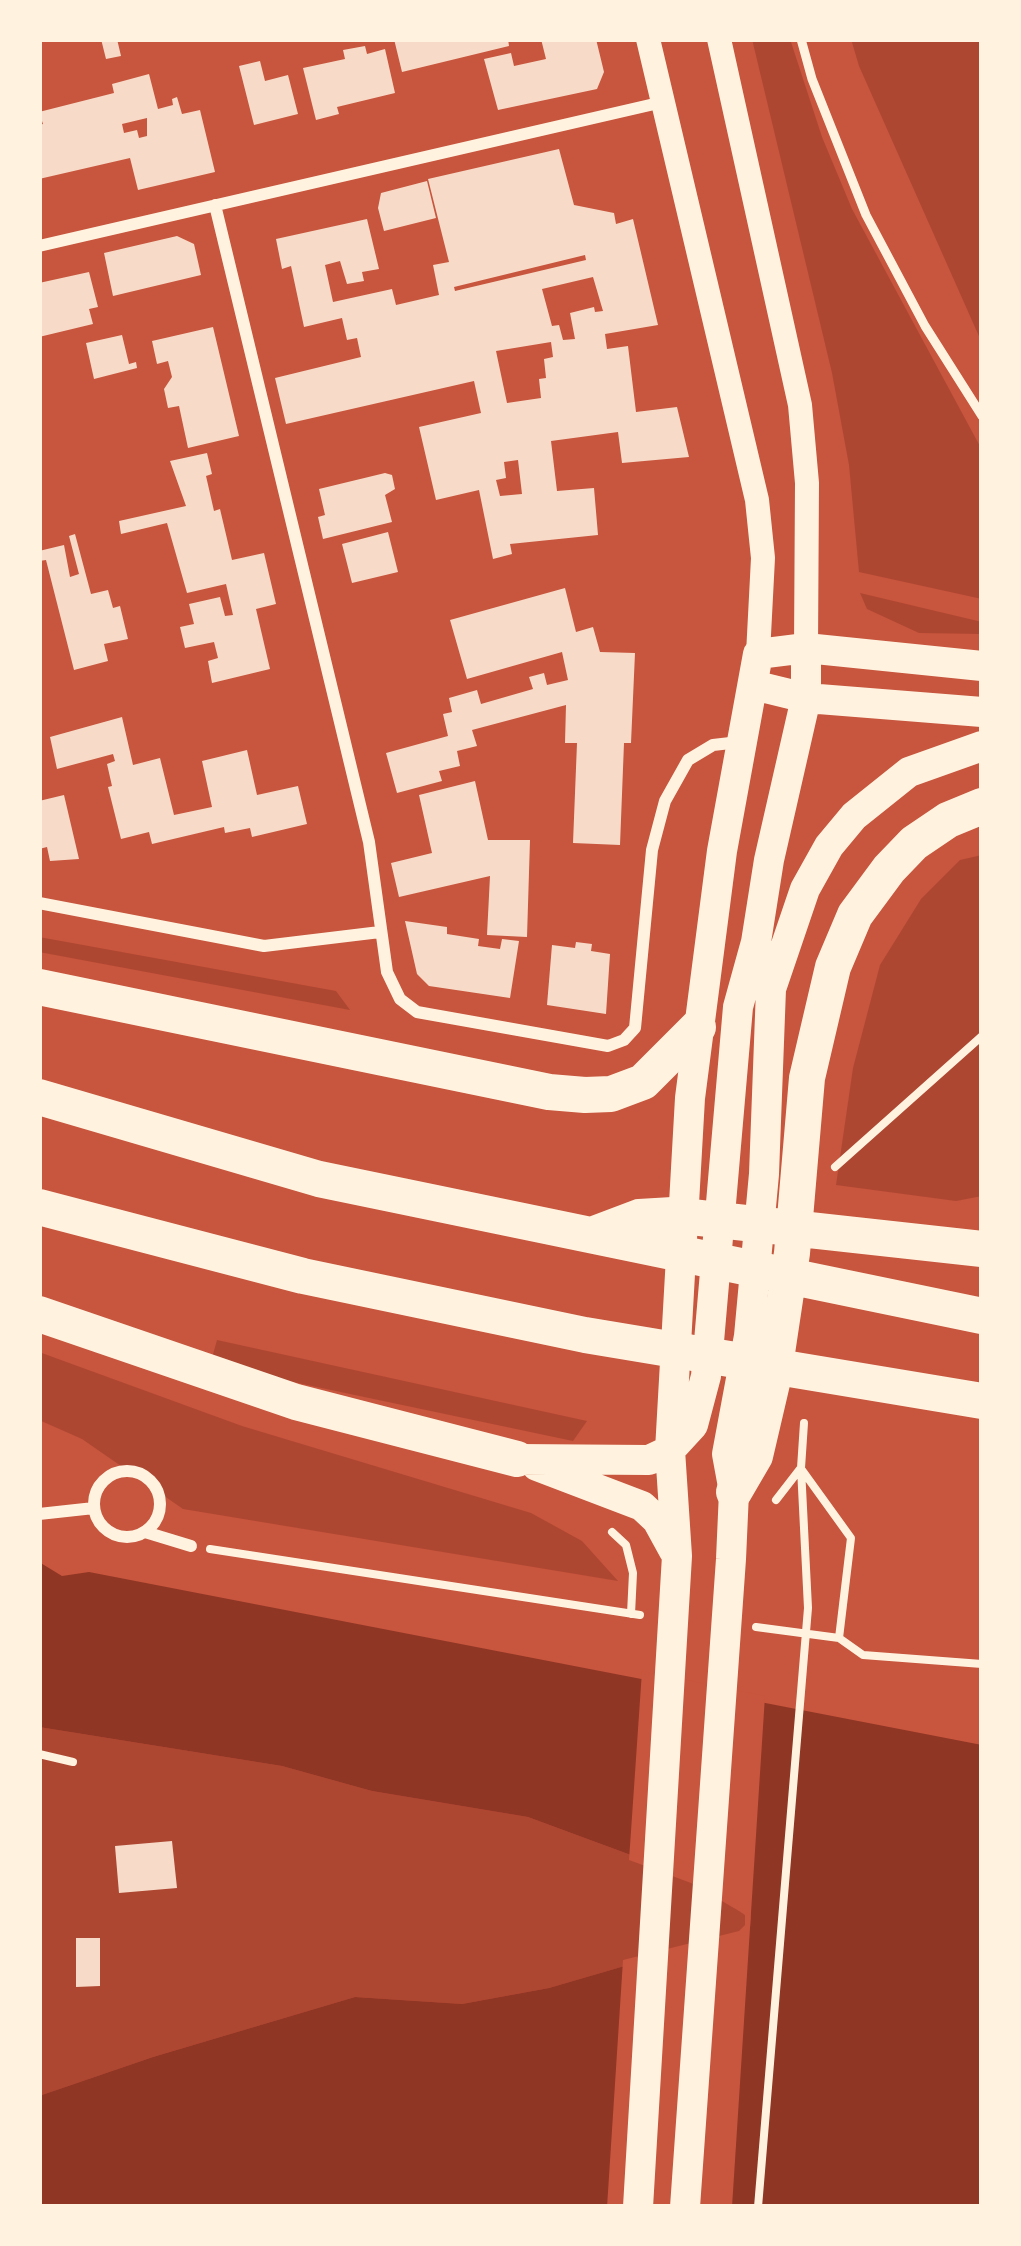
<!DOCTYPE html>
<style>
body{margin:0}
#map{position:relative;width:1021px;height:2246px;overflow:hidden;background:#c8553d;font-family:Spectral,serif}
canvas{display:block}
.frame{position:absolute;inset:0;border:42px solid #fff3e0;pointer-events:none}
</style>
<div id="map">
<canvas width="1021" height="2246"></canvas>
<div class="frame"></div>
</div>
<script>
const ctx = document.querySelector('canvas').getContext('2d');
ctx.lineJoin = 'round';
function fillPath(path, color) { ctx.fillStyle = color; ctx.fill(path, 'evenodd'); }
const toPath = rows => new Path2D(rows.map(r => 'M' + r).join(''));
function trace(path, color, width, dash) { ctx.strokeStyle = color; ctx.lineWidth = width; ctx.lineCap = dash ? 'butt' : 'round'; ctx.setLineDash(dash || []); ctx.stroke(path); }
fillPath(toPath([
 [752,39,790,39,822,137,852,209,982,450,982,599,859,572,849,465,832,373],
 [851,39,982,39,982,343,859,66],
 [860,593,982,622,982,634,919,633,867,609],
 [982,855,982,1196,956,1201,836,1185,853,1068,880,965,921,899,960,860],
 [39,937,336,991,350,1010,39,952],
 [217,1340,587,1421,573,1441,279,1379,212,1358],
 [39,1352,242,1426,531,1513,582,1541,618,1581,183,1509,82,1439,39,1420],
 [39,1727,282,1766,372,1791,528,1817,693,1878,751,1913,750,1927,742,1937,683,1949,549,1988,462,2004,355,1997,153,2057,39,2096]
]), '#ae4732');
fillPath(toPath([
 [39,1562,62,1576,89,1572,982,1745,982,2207,39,2207,39,2096,153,2057,355,1997,462,2004,549,1988,683,1949,742,1937,750,1927,751,1913,693,1878,528,1817,372,1791,282,1766,39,1727]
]), '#8f3625');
fillPath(toPath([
 [642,1671,765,1696,732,2207,607,2207,623,1960,739,1931,745,1925,745,1915,739,1911,691,1883,629,1860]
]), '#c8553d');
fillPath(toPath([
 [101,39,117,39,121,56,106,59],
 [394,39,508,39,509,46,402,72],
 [541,39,596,39,604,72,597,89,498,110,484,59,511,53,514,66,546,59],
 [365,46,367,54,385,49,395,93,337,107,339,114,316,120,303,68,345,59,343,50],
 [260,61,265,81,288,75,298,114,254,125,239,66],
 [149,74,158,109,173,105,172,99,177,97,182,114,200,110,215,172,138,190,130,158,39,179,39,125,43,124,39,112,114,93,112,84],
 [147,118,147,136,139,138,137,130,124,133,122,124],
 [559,149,574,205,614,213,616,224,633,219,658,325,605,334,607,349,628,346,636,412,677,407,689,457,622,463,618,432,551,441,557,491,594,488,598,535,510,544,512,554,493,559,479,490,436,500,419,427,481,413,474,381,286,424,275,378,361,357,357,338,347,340,342,318,304,327,291,266,282,269,276,239,367,219,379,269,362,272,364,281,347,284,340,261,325,265,333,302,392,289,396,305,439,295,433,265,449,262,428,179],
 [585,255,586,260,455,291,454,287],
 [593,277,603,311,595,312,594,307,570,313,575,339,563,340,559,325,552,326,542,289],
 [551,342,553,357,544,359,546,378,539,379,541,398,507,403,496,351],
 [518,460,522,494,500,496,496,480,506,478,504,462],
 [427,181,436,218,384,231,378,208,381,193],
 [177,236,194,244,201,275,113,296,104,253],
 [89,272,98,307,89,309,93,324,39,337,39,283],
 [213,327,239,436,188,448,179,406,168,408,164,389,172,377,168,361,157,364,152,341],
 [122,335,129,364,136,362,137,368,94,379,86,343],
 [207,453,212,474,206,476,214,511,220,509,232,560,264,553,276,604,256,609,270,669,212,683,208,661,218,658,214,642,185,648,180,627,194,624,189,604,220,597,225,616,233,615,226,584,187,593,167,523,121,534,119,521,186,506,170,461],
 [385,473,392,475,395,489,385,495,392,522,323,539,318,517,325,515,319,489],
 [388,532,398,572,352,583,342,544],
 [75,534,91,594,108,590,113,608,120,606,128,639,104,644,108,661,74,670,46,560,39,561,39,551,64,545,70,577,79,574,69,536],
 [565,588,576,632,593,627,600,652,635,653,631,743,624,743,620,845,573,843,577,743,565,743,566,705,472,730,477,746,457,751,460,766,439,771,442,781,397,793,386,753,448,736,443,714,452,712,449,698,477,690,481,704,533,689,529,677,544,673,547,685,568,680,562,652,467,679,450,620],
 [122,717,133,765,160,758,174,815,212,807,202,761,247,750,257,795,298,786,307,824,252,837,250,828,225,833,224,827,152,844,149,832,121,839,108,787,112,786,107,764,115,761,113,754,57,769,50,737],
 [475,781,488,840,530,840,527,937,487,935,490,876,399,897,391,863,432,853,419,795],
 [64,795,79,859,50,861,47,847,39,849,39,801],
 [405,921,447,927,447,934,479,939,478,946,500,949,502,939,519,941,510,998,429,986,417,974],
 [576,942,592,944,591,951,610,954,606,1014,547,1005,552,945,575,948],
 [172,1841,177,1888,119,1893,115,1846],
 [76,1938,100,1938,100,1986,76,1987]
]), '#f7dbc8');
trace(toPath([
 [835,1167,982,1036],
 [802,1470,851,1538,839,1638],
 [776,1500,800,1469],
 [612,1532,626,1545,633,1573,631,1614],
 [210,1549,640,1615],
 [756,1627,839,1638,863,1655,982,1664],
 [39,1754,73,1762],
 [758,2207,808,1608,801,1468,804,1423]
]), '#fff3e0', 8);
trace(toPath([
 [801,39,812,79,866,215,925,326,982,416]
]), '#fff3e0', 9);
trace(toPath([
 [215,205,369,842,387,972,400,999,417,1012,608,1046,624,1040,635,1028,652,850,665,801,688,760,713,745,739,742],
 [39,246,663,102],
 [39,903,264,946,380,932],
 '94 1504a33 33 0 1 1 66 0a33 33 0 1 1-66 0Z',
 [39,1514,94,1508],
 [145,1532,191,1546]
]), '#fff3e0', 12);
trace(toPath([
 [648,39,757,500,763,558,758,654],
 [719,39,800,405,807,483,806,648]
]), '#fff3e0', 24);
trace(toPath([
 [753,685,806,698,982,712],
 [771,989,805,889,829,846,854,816,909,772,982,746],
 [517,1459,649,1460,670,1450,693,1425,706,1376,738,1007,756,942],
 [537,1466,642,1506,657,1520,674,1551],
 [638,2207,677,1556,670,1450,690,1098,722,851,758,654,806,648,982,666],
 [685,2207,731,1559,734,1492,727,1454,749,1336,764,1174,771,989,756,942,769,860,806,698,806,648]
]), '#fff3e0', 30);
trace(toPath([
 [39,987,549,1092,585,1095,611,1094,643,1082,698,1027],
 [39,1097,319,1179,982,1316],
 [39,1207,303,1276,585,1335,982,1401],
 [594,1234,639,1217,673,1215,982,1249],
 [39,1314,296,1402,517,1459],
 [734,1492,755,1456,773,1379,792,1253,807,1078,833,967,855,915,889,869,914,843,948,820,982,806]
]), '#fff3e0', 36);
</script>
